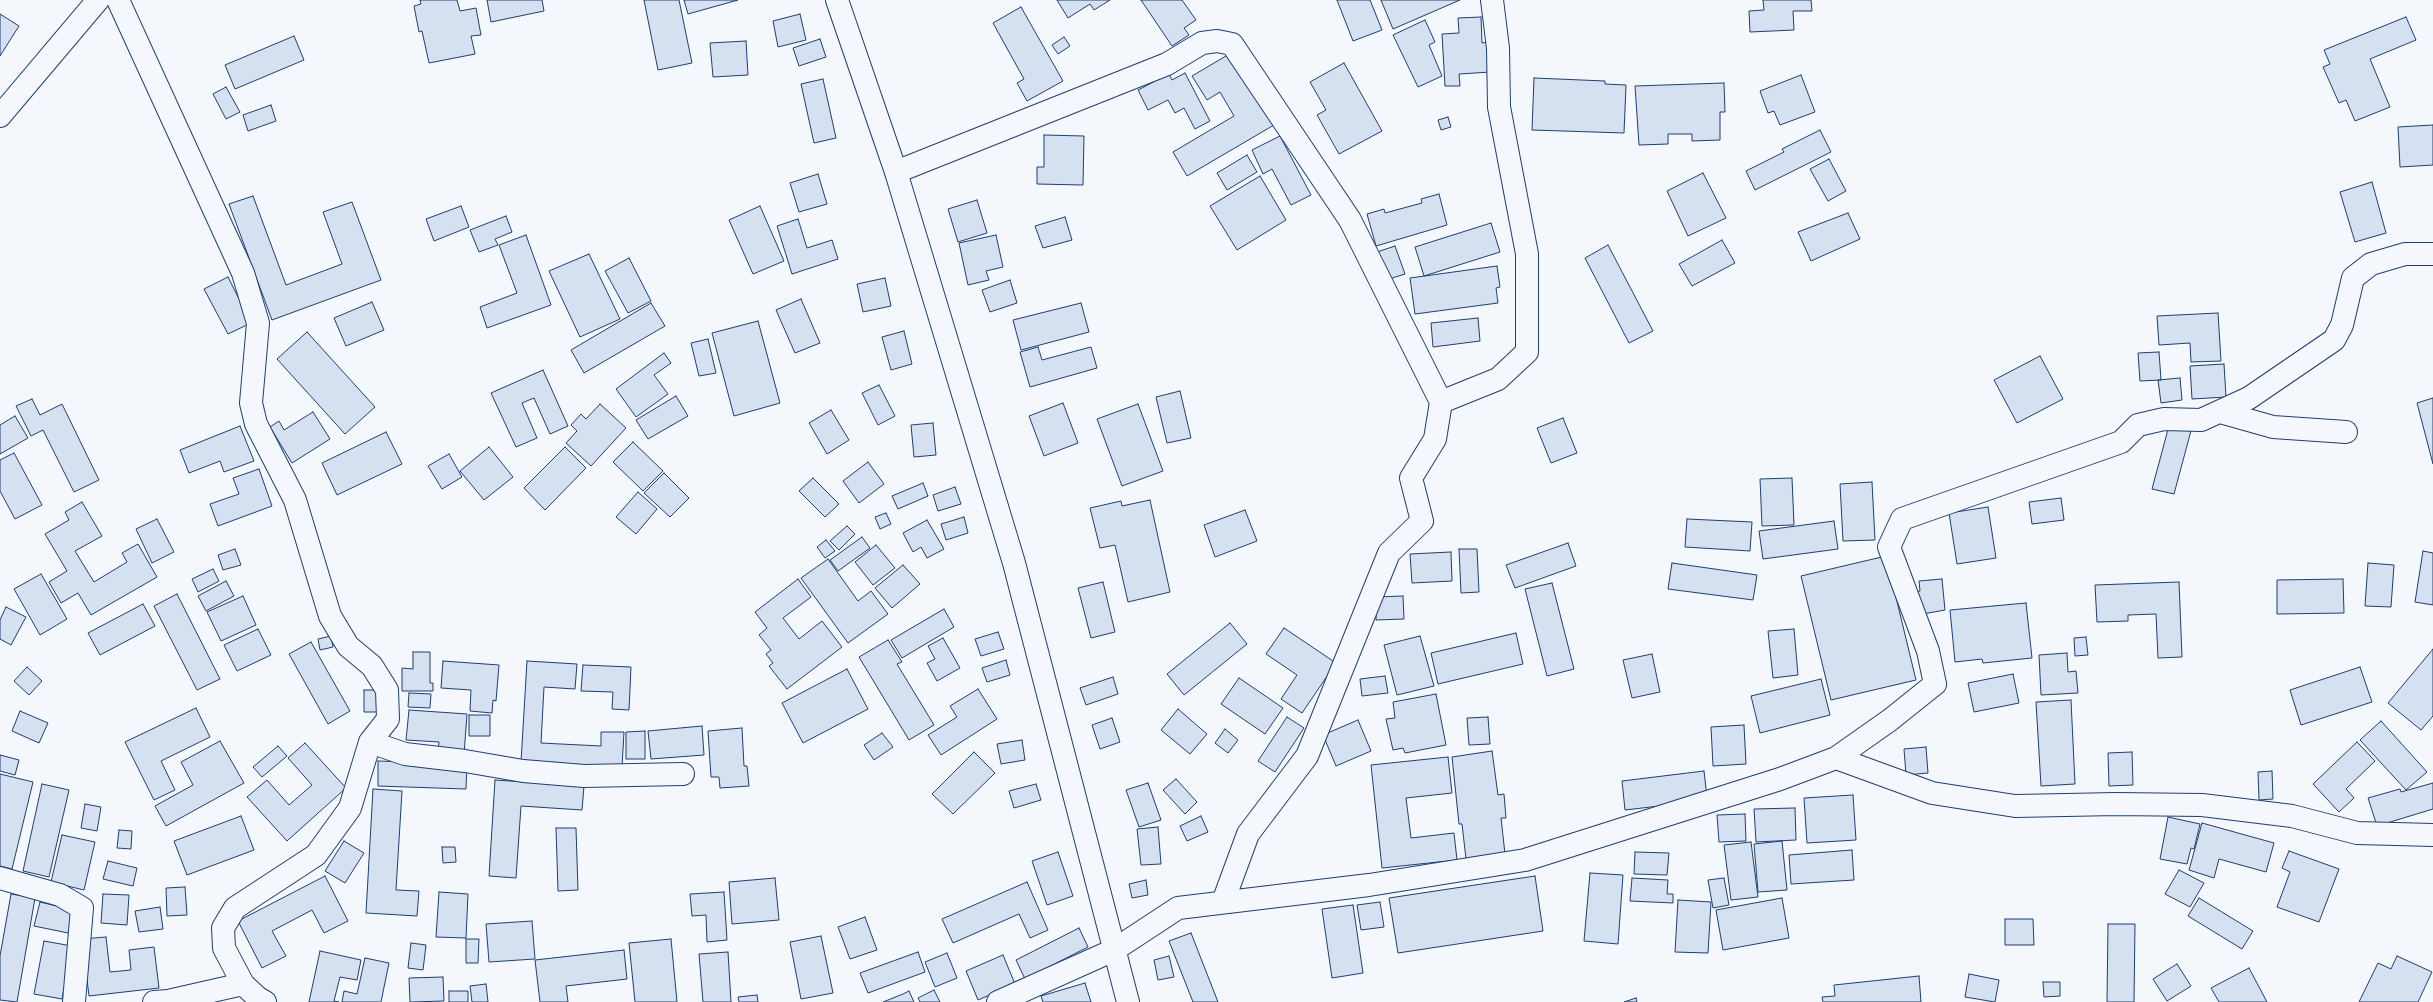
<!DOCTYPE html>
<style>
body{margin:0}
canvas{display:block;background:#f4f7fb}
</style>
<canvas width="2433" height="1002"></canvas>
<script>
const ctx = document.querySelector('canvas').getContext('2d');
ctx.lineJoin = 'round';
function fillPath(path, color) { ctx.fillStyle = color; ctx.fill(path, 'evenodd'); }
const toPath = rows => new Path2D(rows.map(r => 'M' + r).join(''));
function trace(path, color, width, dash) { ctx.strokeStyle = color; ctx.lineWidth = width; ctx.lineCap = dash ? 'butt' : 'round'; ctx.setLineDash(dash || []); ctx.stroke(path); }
const building = toPath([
 [420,0,457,0,460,11,476,8,481,35,471,36,475,54,429,63,422,31,419,32,414,6,421,4,420,0],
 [487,0,542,0,544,11,491,22,487,0],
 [644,0,679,0,692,63,658,70,644,0],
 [684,0,738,0,688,14,684,0],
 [1057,0,1110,0,1094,10,1090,4,1068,18,1057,0],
 [1141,0,1182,0,1196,20,1184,28,1189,35,1172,46,1141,0],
 [1337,0,1370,0,1382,30,1353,41,1337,0],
 [1381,0,1460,0,1393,29,1381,0],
 [1763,0,1811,0,1812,11,1793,11,1794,30,1750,32,1749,11,1764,10,1763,0],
 [1021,7,1063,81,1027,101,1017,83,1024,79,993,23,1021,7],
 [0,14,19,26,0,56,0,14],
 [800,14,806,40,778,47,773,21,800,14],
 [1481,17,1482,43,1489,42,1491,72,1459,74,1460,86,1445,86,1442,34,1459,33,1458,18,1481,17],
 [2406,17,2416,40,2370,59,2390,107,2355,121,2346,100,2339,103,2323,67,2330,64,2324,50,2406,17],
 [1425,20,1435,42,1429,45,1442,76,1418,87,1393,35,1425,20],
 [294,36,304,60,235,89,225,65,294,36],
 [1064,37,1070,46,1058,54,1052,45,1064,37],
 [820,39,826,57,799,66,793,48,820,39],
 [746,41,748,75,713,77,710,43,746,41],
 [1231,53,1274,125,1187,176,1173,152,1234,116,1220,92,1207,100,1192,76,1231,53],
 [1344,63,1382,131,1339,154,1317,115,1326,110,1310,82,1344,63],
 [1185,73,1210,121,1195,129,1184,108,1175,113,1168,100,1148,110,1138,90,1169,74,1172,80,1185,73],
 [1801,75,1815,112,1780,125,1774,111,1768,113,1760,91,1801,75],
 [1534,78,1605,81,1605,84,1626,85,1624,133,1532,130,1534,78],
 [823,79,836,138,814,143,801,84,823,79],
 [1724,83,1725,112,1720,112,1720,140,1692,141,1692,134,1668,134,1668,144,1639,145,1635,86,1724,83],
 [226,87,240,112,226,119,213,94,226,87],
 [271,105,276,121,248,131,243,115,271,105],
 [1448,117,1451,127,1441,130,1438,120,1448,117],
 [2433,125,2433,165,2400,167,2398,127,2433,125],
 [1820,130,1831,152,1755,190,1746,171,1784,152,1782,149,1820,130],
 [1044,135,1084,136,1083,185,1037,184,1037,167,1044,167,1044,135],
 [1280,136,1311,195,1291,205,1272,169,1263,174,1252,150,1280,136],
 [1247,155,1257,172,1227,190,1217,173,1247,155],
 [1829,159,1846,191,1828,201,1810,169,1829,159],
 [1703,173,1726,218,1688,236,1667,191,1703,173],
 [818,174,827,204,799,212,790,183,818,174],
 [1260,176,1286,220,1237,250,1210,206,1260,176],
 [2372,182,2386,233,2355,242,2340,192,2372,182],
 [1439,194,1447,225,1376,246,1367,214,1384,209,1385,213,1422,203,1421,199,1439,194],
 [253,196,286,285,342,264,323,212,352,202,381,280,272,320,229,204,253,196],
 [977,200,987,233,958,242,948,209,977,200],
 [461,206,469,227,434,241,426,219,461,206],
 [760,206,784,261,753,274,729,220,760,206],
 [1848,213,1860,239,1811,261,1798,232,1848,213],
 [506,216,512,232,495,239,498,245,479,252,470,230,506,216],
 [1065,217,1072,240,1043,248,1035,226,1065,217],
 [798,219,807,248,832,240,838,259,792,274,777,226,798,219],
 [1491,223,1500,252,1424,276,1415,247,1491,223],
 [526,235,551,305,487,328,480,307,517,293,499,245,526,235],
 [996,235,1003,267,986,271,989,280,968,285,959,243,996,235],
 [1722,240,1735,263,1692,286,1679,264,1722,240],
 [1608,245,1653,331,1629,343,1585,258,1608,245],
 [1395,246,1405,274,1386,280,1377,252,1395,246],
 [589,254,620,319,580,337,549,271,589,254],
 [629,258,651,301,628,313,605,271,629,258],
 [1497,266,1500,287,1496,288,1498,303,1415,314,1410,278,1497,266],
 [228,277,251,323,228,334,204,289,228,277],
 [885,278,891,306,863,312,857,284,885,278],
 [1010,280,1017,303,990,312,982,290,1010,280],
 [801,299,820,343,795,353,776,310,801,299],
 [372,302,384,330,346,346,334,318,372,302],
 [651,303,665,326,584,373,571,350,651,303],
 [1081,303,1089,332,1021,350,1013,320,1081,303],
 [2218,313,2221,361,2191,362,2190,343,2159,345,2157,316,2218,313],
 [1478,318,1480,341,1433,347,1431,323,1478,318],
 [758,321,780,403,734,416,712,333,758,321],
 [904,331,912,364,891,370,882,337,904,331],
 [307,332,375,407,345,434,277,359,307,332],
 [708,339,716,373,699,376,691,343,708,339],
 [1038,347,1042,360,1091,347,1097,368,1030,387,1020,352,1038,347],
 [2159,352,2161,380,2140,381,2138,353,2159,352],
 [664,353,671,363,654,375,668,394,636,417,616,389,664,353],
 [2040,356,2063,399,2017,423,1994,380,2040,356],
 [2224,364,2226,397,2192,399,2190,366,2224,364],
 [543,370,568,426,550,434,534,398,522,403,537,438,516,447,491,393,543,370],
 [2180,378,2182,400,2161,403,2158,380,2180,378],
 [879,385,895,416,878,425,862,393,879,385],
 [1180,391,1191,438,1167,443,1156,397,1180,391],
 [676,396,688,416,648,439,636,420,676,396],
 [2433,398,2433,464,2417,403,2433,398],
 [32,399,40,415,62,404,99,480,74,492,43,430,31,436,16,406,32,399],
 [1063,403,1078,443,1044,456,1029,416,1063,403],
 [600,404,626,428,591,466,566,443,577,431,571,425,581,414,586,419,600,404],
 [1138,404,1163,471,1122,486,1097,419,1138,404],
 [831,410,849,440,827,454,809,423,831,410],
 [313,412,330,439,292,463,270,427,279,421,284,430,313,412],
 [15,416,28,438,0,454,0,425,15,416],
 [1563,418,1577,453,1551,463,1537,428,1563,418],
 [2170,422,2192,427,2174,494,2152,489,2170,422],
 [933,423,936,455,914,457,911,425,933,423],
 [240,426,254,461,224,472,220,461,189,473,180,450,240,426],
 [386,432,402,464,337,495,322,463,386,432],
 [633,442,663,471,643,491,613,462,633,442],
 [489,447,513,477,484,500,460,471,489,447],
 [565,447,586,468,545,510,524,488,565,447],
 [14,453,42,505,15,519,0,491,0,460,14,453],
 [449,454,462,477,442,489,428,466,449,454],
 [868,462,884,484,859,503,843,481,868,462],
 [259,469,272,506,218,526,210,504,239,494,233,478,259,469],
 [664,473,689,498,670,517,644,493,664,473],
 [813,478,839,504,825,517,799,491,813,478],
 [1792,478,1794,525,1762,526,1760,479,1792,478],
 [1872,482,1875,540,1843,541,1840,484,1872,482],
 [923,483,928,496,898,509,892,496,923,483],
 [955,487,961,504,938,511,933,495,955,487],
 [638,492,657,509,636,534,616,517,638,492],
 [2061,498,2064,520,2032,524,2029,502,2061,498],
 [1150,500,1170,592,1128,602,1115,545,1100,548,1090,508,1121,501,1122,506,1150,500],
 [82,502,102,536,75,551,94,582,127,562,122,553,138,544,157,577,91,615,78,593,61,603,49,582,67,571,45,534,69,520,65,512,82,502],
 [1988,507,1996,558,1957,564,1949,513,1988,507],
 [1245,510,1257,541,1215,557,1204,525,1245,510],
 [886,513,891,524,880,529,875,517,886,513],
 [964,517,968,533,946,540,941,524,964,517],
 [157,519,174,552,152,563,136,529,157,519],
 [1687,519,1752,522,1750,551,1685,547,1687,519],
 [927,520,944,549,927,558,921,547,913,552,903,533,927,520],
 [1834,521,1838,549,1763,559,1759,531,1834,521],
 [847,526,855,534,839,550,830,541,847,526],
 [862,537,870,548,838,571,830,560,862,537],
 [826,540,835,551,825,558,817,547,826,540],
 [1568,543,1576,566,1515,588,1506,565,1568,543],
 [876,545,895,568,873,585,855,562,876,545],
 [235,549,241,565,223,570,218,555,235,549],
 [1459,549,1477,549,1479,592,1461,593,1459,549],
 [2423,551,2433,553,2433,605,2415,602,2423,551],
 [1451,552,1452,581,1412,583,1410,554,1451,552],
 [1886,556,1916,680,1831,700,1801,576,1886,556],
 [828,559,858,601,871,591,888,614,848,643,801,578,828,559],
 [1672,563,1757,575,1753,600,1668,589,1672,563],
 [2368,563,2394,565,2391,607,2365,606,2368,563],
 [903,565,920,584,892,608,875,588,903,565],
 [213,569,219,581,198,592,192,579,213,569],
 [41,574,67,619,40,635,14,589,41,574],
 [798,579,811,597,783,618,799,639,822,621,842,647,787,689,769,666,773,663,766,654,771,650,759,635,767,628,755,612,798,579],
 [1942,579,1945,610,1923,614,1916,592,1920,591,1919,581,1942,579],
 [2343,579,2344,613,2277,614,2277,580,2343,579],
 [226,581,234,596,206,611,198,596,226,581],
 [1103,582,1115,632,1091,638,1078,588,1103,582],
 [2179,582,2182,657,2158,658,2156,614,2128,615,2128,621,2097,622,2095,585,2179,582],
 [1552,583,1574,669,1547,676,1525,589,1552,583],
 [177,594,220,679,197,690,154,606,177,594],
 [243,596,256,625,221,641,207,612,243,596],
 [1403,596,1404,619,1376,620,1376,597,1403,596],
 [2026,603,2032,658,1983,663,1982,659,1955,662,1950,610,2026,603],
 [143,604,155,626,100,655,88,633,143,604],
 [6,607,26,617,11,645,0,639,0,620,6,607],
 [944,609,954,627,902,658,891,640,944,609],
 [1230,623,1247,644,1184,695,1167,674,1230,623],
 [1284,628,1336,663,1302,713,1281,699,1297,675,1266,654,1284,628],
 [258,629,271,655,237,671,224,645,258,629],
 [1794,629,1798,675,1773,678,1768,631,1794,629],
 [998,632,1004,649,981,656,975,639,998,632],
 [1516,633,1523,664,1438,684,1431,653,1516,633],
 [331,636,333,647,320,650,318,639,331,636],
 [1420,636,1434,686,1397,695,1384,645,1420,636],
 [2086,637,2088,655,2075,656,2074,638,2086,637],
 [943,638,960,668,937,681,927,663,935,659,928,646,943,638],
 [888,640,902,662,897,664,934,725,909,740,859,657,888,640],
 [311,642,350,711,328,724,289,654,311,642],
 [2433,649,2433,716,2421,730,2388,703,2433,649],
 [413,652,430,652,430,683,433,683,433,691,402,691,402,668,413,669,413,652],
 [2067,653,2068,672,2076,671,2078,693,2041,695,2039,655,2067,653],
 [1652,654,1660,692,1632,698,1623,660,1652,654],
 [1006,660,1010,675,987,682,982,668,1006,660],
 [443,661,499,665,496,701,493,700,492,713,470,711,471,690,441,688,443,661],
 [527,661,577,664,575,689,544,687,541,743,601,746,601,732,624,732,622,767,521,762,527,661],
 [583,665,631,667,629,710,612,709,613,692,581,691,583,665],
 [27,667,42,681,29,695,14,681,27,667],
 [2360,667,2372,702,2301,725,2290,690,2360,667],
 [847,669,868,709,803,743,782,703,847,669],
 [2013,674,2019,703,1974,712,1968,683,2013,674],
 [1385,676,1388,693,1362,696,1360,679,1385,676],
 [1113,677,1118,694,1086,705,1080,688,1113,677],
 [1239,678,1283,708,1265,734,1221,704,1239,678],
 [1821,679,1830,715,1760,733,1751,696,1821,679],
 [978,689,997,719,941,755,928,735,957,717,950,706,978,689],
 [364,690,382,690,381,712,364,712,364,690],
 [409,693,431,694,430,708,408,707,409,693],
 [1436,694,1446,745,1405,753,1403,748,1393,750,1386,719,1395,718,1393,702,1436,694],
 [2071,700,2075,784,2041,786,2036,702,2071,700],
 [196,708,210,737,161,761,175,790,154,800,125,742,196,708],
 [1178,709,1207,734,1190,754,1161,730,1178,709],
 [409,710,467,714,464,755,438,753,439,742,406,740,409,710],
 [20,711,48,723,39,743,12,731,20,711],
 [469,715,490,715,490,736,469,736,469,715],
 [1287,717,1304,728,1275,772,1258,761,1287,717],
 [1488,717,1490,744,1469,745,1467,718,1488,717],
 [1112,718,1120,742,1100,749,1092,725,1112,718],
 [1358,720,1371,751,1336,766,1323,735,1358,720],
 [2381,721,2427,772,2406,790,2360,740,2381,721],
 [1744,725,1746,764,1713,766,1711,727,1744,725],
 [702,726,704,755,651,759,648,731,702,726],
 [742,728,744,766,747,766,749,786,720,788,719,777,711,777,708,731,742,728],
 [1225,729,1238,740,1228,753,1215,743,1225,729],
 [645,731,645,759,626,759,626,732,645,731],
 [882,733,893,747,874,760,864,745,882,733],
 [1022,740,1025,760,1001,764,997,744,1022,740],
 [220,741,244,783,166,826,155,806,193,785,181,762,220,741],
 [2357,742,2375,761,2346,789,2354,798,2339,812,2313,784,2357,742],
 [305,743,346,788,287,841,247,797,267,780,289,805,312,785,288,758,305,743],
 [278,746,287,756,262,777,253,767,278,746],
 [1926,747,1928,773,1906,775,1904,749,1926,747],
 [1492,751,1498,795,1504,794,1506,818,1501,818,1505,854,1466,859,1462,824,1459,824,1452,757,1492,751],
 [974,752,995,773,953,814,932,794,974,752],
 [2132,752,2133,785,2109,786,2108,753,2132,752],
 [0,755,19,760,15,775,0,771,0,755],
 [1448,757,1452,793,1406,798,1411,838,1454,833,1457,860,1382,868,1371,765,1448,757],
 [378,761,467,764,466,789,378,786,378,761],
 [1704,771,1707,797,1694,802,1625,810,1622,781,1704,771],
 [2272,771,2273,799,2259,800,2258,772,2272,771],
 [0,774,33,782,12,869,0,866,0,774],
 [1176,779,1197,802,1185,814,1163,790,1176,779],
 [495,780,584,786,582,810,521,806,516,878,489,876,495,780],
 [1148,783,1161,820,1139,827,1126,790,1148,783],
 [2433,783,2433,809,2377,826,2368,798,2400,789,2401,792,2433,783],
 [42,784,69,790,49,877,23,871,42,784],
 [1036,784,1041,800,1014,808,1009,791,1036,784],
 [373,789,402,791,396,890,419,891,417,916,366,913,373,789],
 [1853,795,1856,840,1807,843,1804,798,1853,795],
 [85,804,101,807,97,831,81,828,85,804],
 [1795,808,1796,840,1756,842,1754,809,1795,808],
 [1745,814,1746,841,1719,842,1717,815,1745,814],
 [241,816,254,850,187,875,174,841,241,816],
 [1201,816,1208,832,1187,841,1180,826,1201,816],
 [2168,817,2200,824,2194,849,2191,848,2187,864,2160,859,2168,817],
 [2202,823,2274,843,2266,872,2219,859,2214,878,2189,870,2202,823],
 [1158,827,1161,864,1141,865,1137,829,1158,827],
 [556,828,576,828,578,890,558,891,556,828],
 [119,830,132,831,131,849,117,848,119,830],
 [62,835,95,842,84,890,51,882,62,835],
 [344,841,364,853,345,883,325,871,344,841],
 [1782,841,1787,890,1758,892,1754,844,1782,841],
 [1751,842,1758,897,1731,900,1724,845,1751,842],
 [442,847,455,847,456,862,443,863,442,847],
 [1852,850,1854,880,1791,884,1789,855,1852,850],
 [2289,851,2339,869,2319,922,2277,907,2290,872,2282,868,2289,851],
 [1058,852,1073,896,1047,905,1032,861,1058,852],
 [1635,852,1669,853,1667,875,1634,874,1635,852],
 [108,861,137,868,133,886,103,879,108,861],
 [2179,870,2204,883,2190,907,2165,894,2179,870],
 [1590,873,1623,875,1618,944,1584,941,1590,873],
 [325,876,348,921,324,933,312,910,272,931,286,956,262,968,238,921,325,876],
 [1535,876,1543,931,1398,953,1389,898,1535,876],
 [775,878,779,920,732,924,729,882,775,878],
 [1632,878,1668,880,1667,894,1673,894,1673,903,1630,901,1632,878],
 [1724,878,1729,905,1713,908,1708,880,1724,878],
 [1146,880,1148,895,1132,898,1129,884,1146,880],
 [1027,882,1048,930,1030,938,1019,914,953,943,942,919,1027,882],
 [185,887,187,915,167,916,166,888,185,887],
 [439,892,468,894,466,938,436,937,439,892],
 [724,892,727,940,707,942,706,915,692,916,690,894,724,892],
 [11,894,35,898,17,1002,0,1000,0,956,11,894],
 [103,894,129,895,127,925,101,923,103,894],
 [1782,898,1789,938,1723,950,1716,910,1782,898],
 [2199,898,2253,931,2242,949,2188,916,2199,898],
 [1678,900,1711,902,1708,953,1675,952,1678,900],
 [40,902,78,911,73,934,34,926,40,902],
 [1380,902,1384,927,1361,930,1357,905,1380,902],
 [1353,905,1363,973,1332,978,1322,909,1353,905],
 [160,907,163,929,139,932,135,911,160,907],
 [865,917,877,950,850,959,838,927,865,917],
 [2005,919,2033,919,2034,945,2005,945,2005,919],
 [532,921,535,959,489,962,486,924,532,921],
 [2108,924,2135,924,2134,1002,2107,1002,2108,924],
 [1079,928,1088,947,1025,979,1016,960,1079,928],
 [1191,933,1218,1002,1193,1002,1169,941,1191,933],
 [821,936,833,993,801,999,790,942,821,936],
 [106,937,110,972,131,970,129,950,154,947,159,988,89,996,82,939,106,937],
 [466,939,479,939,478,963,466,963,466,939],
 [671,939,677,1002,635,1002,629,943,671,939],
 [44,941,72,946,62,999,34,994,44,941],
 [411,943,426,945,423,970,408,968,411,943],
 [624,950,627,979,566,986,568,1002,540,1002,535,960,624,950],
 [320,951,361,960,357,980,340,977,334,1001,339,1002,309,1002,320,951],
 [728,952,731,1002,703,1002,699,954,728,952],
 [918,952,925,972,868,993,860,973,918,952],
 [947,953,957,978,935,987,925,962,947,953],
 [1003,955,1015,984,978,1000,966,971,1003,955],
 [1169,956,1174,977,1158,980,1154,960,1169,956],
 [2397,956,2432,972,2418,1002,2359,1002,2378,963,2391,969,2397,956],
 [365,958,389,963,381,1002,342,1002,344,991,357,994,365,958],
 [2177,964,2191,986,2167,1001,2153,979,2177,964],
 [2249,968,2267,1002,2219,1002,2211,988,2249,968],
 [1969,974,1999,980,1995,1002,1965,997,1969,974],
 [1919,976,1921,1002,1823,1002,1822,997,1835,996,1834,985,1919,976],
 [443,977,444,1001,410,1002,409,978,443,977],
 [2043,982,2060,982,2060,996,2044,997,2043,982],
 [1085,983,1091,1002,1043,1002,1041,996,1085,983],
 [486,984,488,1002,472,1002,470,986,486,984],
 [934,990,940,1002,920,1002,918,998,934,990],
 [449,991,468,991,468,1002,449,1002,449,991],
 [909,991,914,1002,883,1002,903,994,909,991],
 [757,995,758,1002,739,1002,738,997,757,995],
 [1636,998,1637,1002,1624,1002,1636,998]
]);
fillPath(building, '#d5e0f0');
trace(building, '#1d3f73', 1);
const minor = toPath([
 [118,0,243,273,258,323,251,403,256,424,295,500,330,616,348,646,372,666,387,690,388,719,370,742,350,808,316,855,235,908,223,928,224,948,243,984],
 [0,116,98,0],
 [896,172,1167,64,1202,43,1217,41,1232,44,1350,220,1441,402,1435,439,1411,478,1422,521,1389,553,1307,756,1248,834,1223,902],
 [1441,402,1498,379,1527,352,1527,254,1499,107,1498,48,1492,0],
 [2220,412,2273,427,2346,432],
 [370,742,405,754,465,761,523,771,584,776,683,774],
 [1836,758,1890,720,1935,684,1928,651,1889,547,1902,519,2121,442,2138,425,2164,419,2201,420,2249,398,2334,340,2342,325,2353,278,2371,264,2405,254,2433,254],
 [0,878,60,895,82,908,74,1002],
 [154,1002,168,1001,243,984,258,998,265,1002],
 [998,1002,1114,950,1178,908,1369,885,1525,860,1780,779,1836,758,1932,793,2015,806,2116,804,2202,805,2292,816,2357,833,2433,835]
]);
const highway = toPath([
 [837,0,896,172,1014,563,1128,1002]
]);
trace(minor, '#1d3f73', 24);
trace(highway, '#1d3f73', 24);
trace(minor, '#f4f7fb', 22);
trace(highway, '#f4f7fb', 22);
</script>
